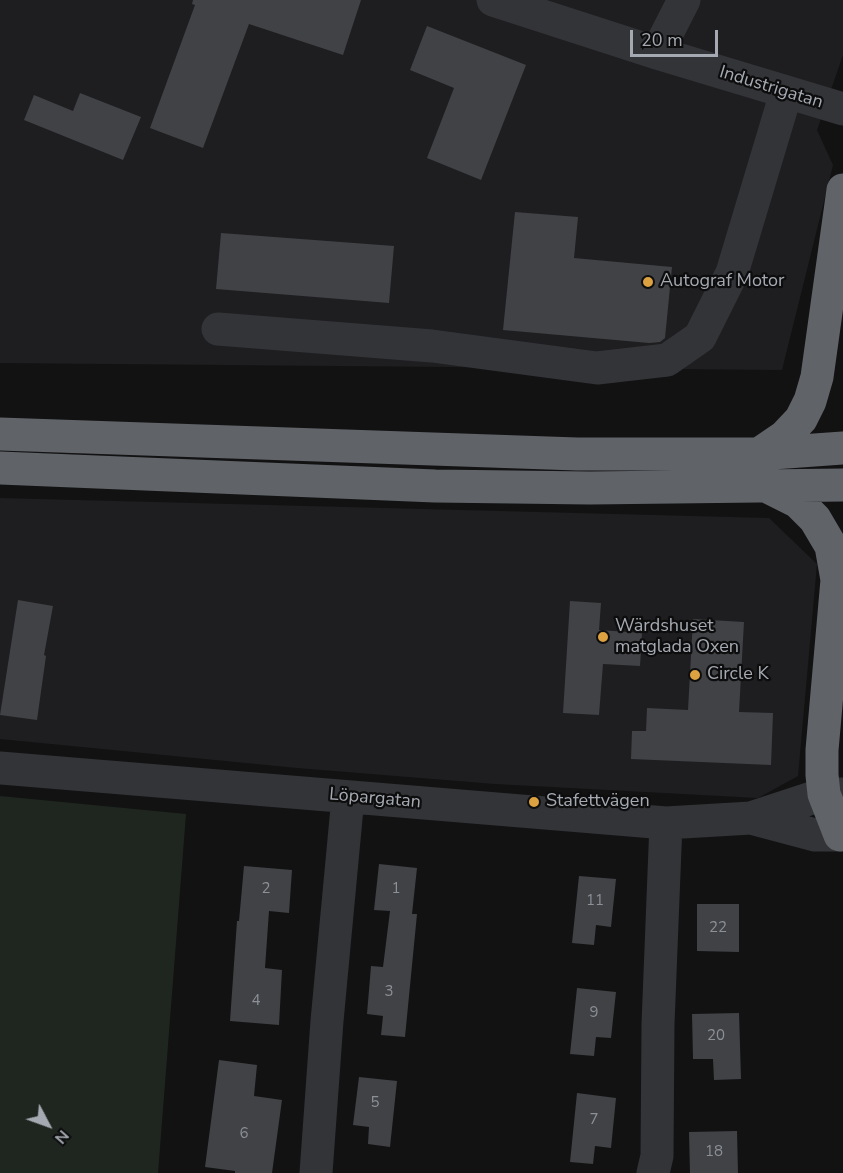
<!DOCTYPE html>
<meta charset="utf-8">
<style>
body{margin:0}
#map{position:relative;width:843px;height:1173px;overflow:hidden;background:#121213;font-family:"Nunito Sans",sans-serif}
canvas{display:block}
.north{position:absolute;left:18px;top:1095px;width:60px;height:60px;-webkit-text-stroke:4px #0d0d0e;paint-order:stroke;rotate:131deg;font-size:16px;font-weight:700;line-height:24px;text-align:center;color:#a5aab2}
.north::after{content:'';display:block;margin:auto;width:21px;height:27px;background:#a5aab2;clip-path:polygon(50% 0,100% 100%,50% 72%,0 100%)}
.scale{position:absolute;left:630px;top:30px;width:88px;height:27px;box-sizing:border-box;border:3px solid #a5aab2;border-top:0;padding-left:8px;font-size:18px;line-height:21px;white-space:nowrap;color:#a5aab2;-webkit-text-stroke:4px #0d0d0e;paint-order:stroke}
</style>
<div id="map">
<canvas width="843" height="1173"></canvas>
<div class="north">N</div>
<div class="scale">20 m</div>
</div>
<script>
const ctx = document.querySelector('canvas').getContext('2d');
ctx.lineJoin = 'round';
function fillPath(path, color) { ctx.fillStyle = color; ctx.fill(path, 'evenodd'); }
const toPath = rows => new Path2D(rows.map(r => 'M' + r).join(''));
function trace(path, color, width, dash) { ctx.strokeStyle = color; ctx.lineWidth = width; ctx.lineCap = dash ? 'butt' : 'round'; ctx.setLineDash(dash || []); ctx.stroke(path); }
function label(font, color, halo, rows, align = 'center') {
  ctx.font = font + ' "Nunito Sans",sans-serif'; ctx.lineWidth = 4.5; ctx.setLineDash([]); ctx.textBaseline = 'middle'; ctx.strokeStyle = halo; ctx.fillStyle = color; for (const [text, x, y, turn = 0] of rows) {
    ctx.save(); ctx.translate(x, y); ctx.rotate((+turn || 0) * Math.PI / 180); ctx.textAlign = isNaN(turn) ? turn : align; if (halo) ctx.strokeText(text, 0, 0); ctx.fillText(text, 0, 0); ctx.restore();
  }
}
fillPath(toPath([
 [0,0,843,0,843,55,817,130,833,165,782,370,0,363],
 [0,498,769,518,817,564,798,776,758,798,495,784,297,768,0,739]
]), '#1e1e20');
fillPath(toPath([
 [0,796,186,814,158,1173,0,1173]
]), '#1f261f');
fillPath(toPath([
 [193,0,361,0,343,55,249,24,203,148,150,128,195,5,192,4],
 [427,26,526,65,481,180,427,158,454,88,410,70],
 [80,93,141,117,123,160,24,120,34,95,73,111],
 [515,212,578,217,574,258,672,267,665,338,660,342,649,343,503,330],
 [221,233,394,246,389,303,216,289],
 [18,600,53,606,44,655,46,656,37,720,0,715],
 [570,601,601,603,599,630,642,633,640,666,603,664,599,715,563,713],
 [693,619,744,622,739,712,773,713,771,765,631,759,632,731,646,731,647,708,688,710],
 [379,864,417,868,412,914,417,914,405,1037,381,1035,383,1016,367,1014,371,966,383,967,390,911,374,910],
 [244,866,292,870,289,913,269,911,265,968,282,970,279,1025,230,1021,237,921,239,921],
 [579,876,616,879,611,927,596,925,594,945,572,943],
 [697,904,739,904,739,952,697,951],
 [577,988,616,992,611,1038,596,1037,594,1056,570,1054],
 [739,1013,741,1079,714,1080,713,1059,693,1059,692,1014],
 [219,1060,257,1065,254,1096,282,1100,272,1173,235,1173,235,1171,205,1167],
 [359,1077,397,1081,390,1147,368,1144,369,1127,353,1125],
 [577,1093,616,1098,611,1148,595,1146,593,1164,570,1162],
 [737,1131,738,1173,690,1173,689,1132]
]), '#414246');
trace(toPath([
 [493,0,657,53,843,109],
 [657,53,684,0],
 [218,329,432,346,597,368,667,360,700,337,732,273,786,93],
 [0,768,666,823,751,818,824,794,843,794],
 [751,818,815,835,840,835],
 [316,1173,327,1021,348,797],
 [653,1173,657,1156,658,1024,666,823]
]), '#333438', 33);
trace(toPath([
 [0,434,577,454,759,454,843,448],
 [759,454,784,437,801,419,810,401,817,377,843,190],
 [0,468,435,486,590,488,843,485],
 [766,486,798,502,815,519,831,546,837,580,822,750,822,775,824,794,840,835]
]), '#606368', 33);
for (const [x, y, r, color] of [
 [648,282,6,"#dca141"],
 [603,637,6,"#dca141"],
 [695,675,6,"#dca141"],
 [534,802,6,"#dca141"]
]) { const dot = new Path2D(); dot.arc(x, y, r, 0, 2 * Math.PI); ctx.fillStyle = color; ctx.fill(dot); trace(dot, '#0d0d0e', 2); }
label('15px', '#8c9097', null, [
 ["2",266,889],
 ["1",396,889],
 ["11",595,901],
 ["22",718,928],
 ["3",389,992],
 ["4",256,1001],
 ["9",594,1013],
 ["20",716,1036],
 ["5",375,1103],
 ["7",594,1120],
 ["6",244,1134],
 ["18",714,1152]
]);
label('18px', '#a5aab2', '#0d0d0e', [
 ["Industrigatan",771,88,17],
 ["Löpargatan",375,799,5]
]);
label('18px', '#a5aab2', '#0d0d0e', [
 ["Autograf Motor",660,282],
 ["Wärdshuset",615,627],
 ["matglada Oxen",615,648],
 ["Circle K",707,675],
 ["Stafettvägen",546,802]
], 'left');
</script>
